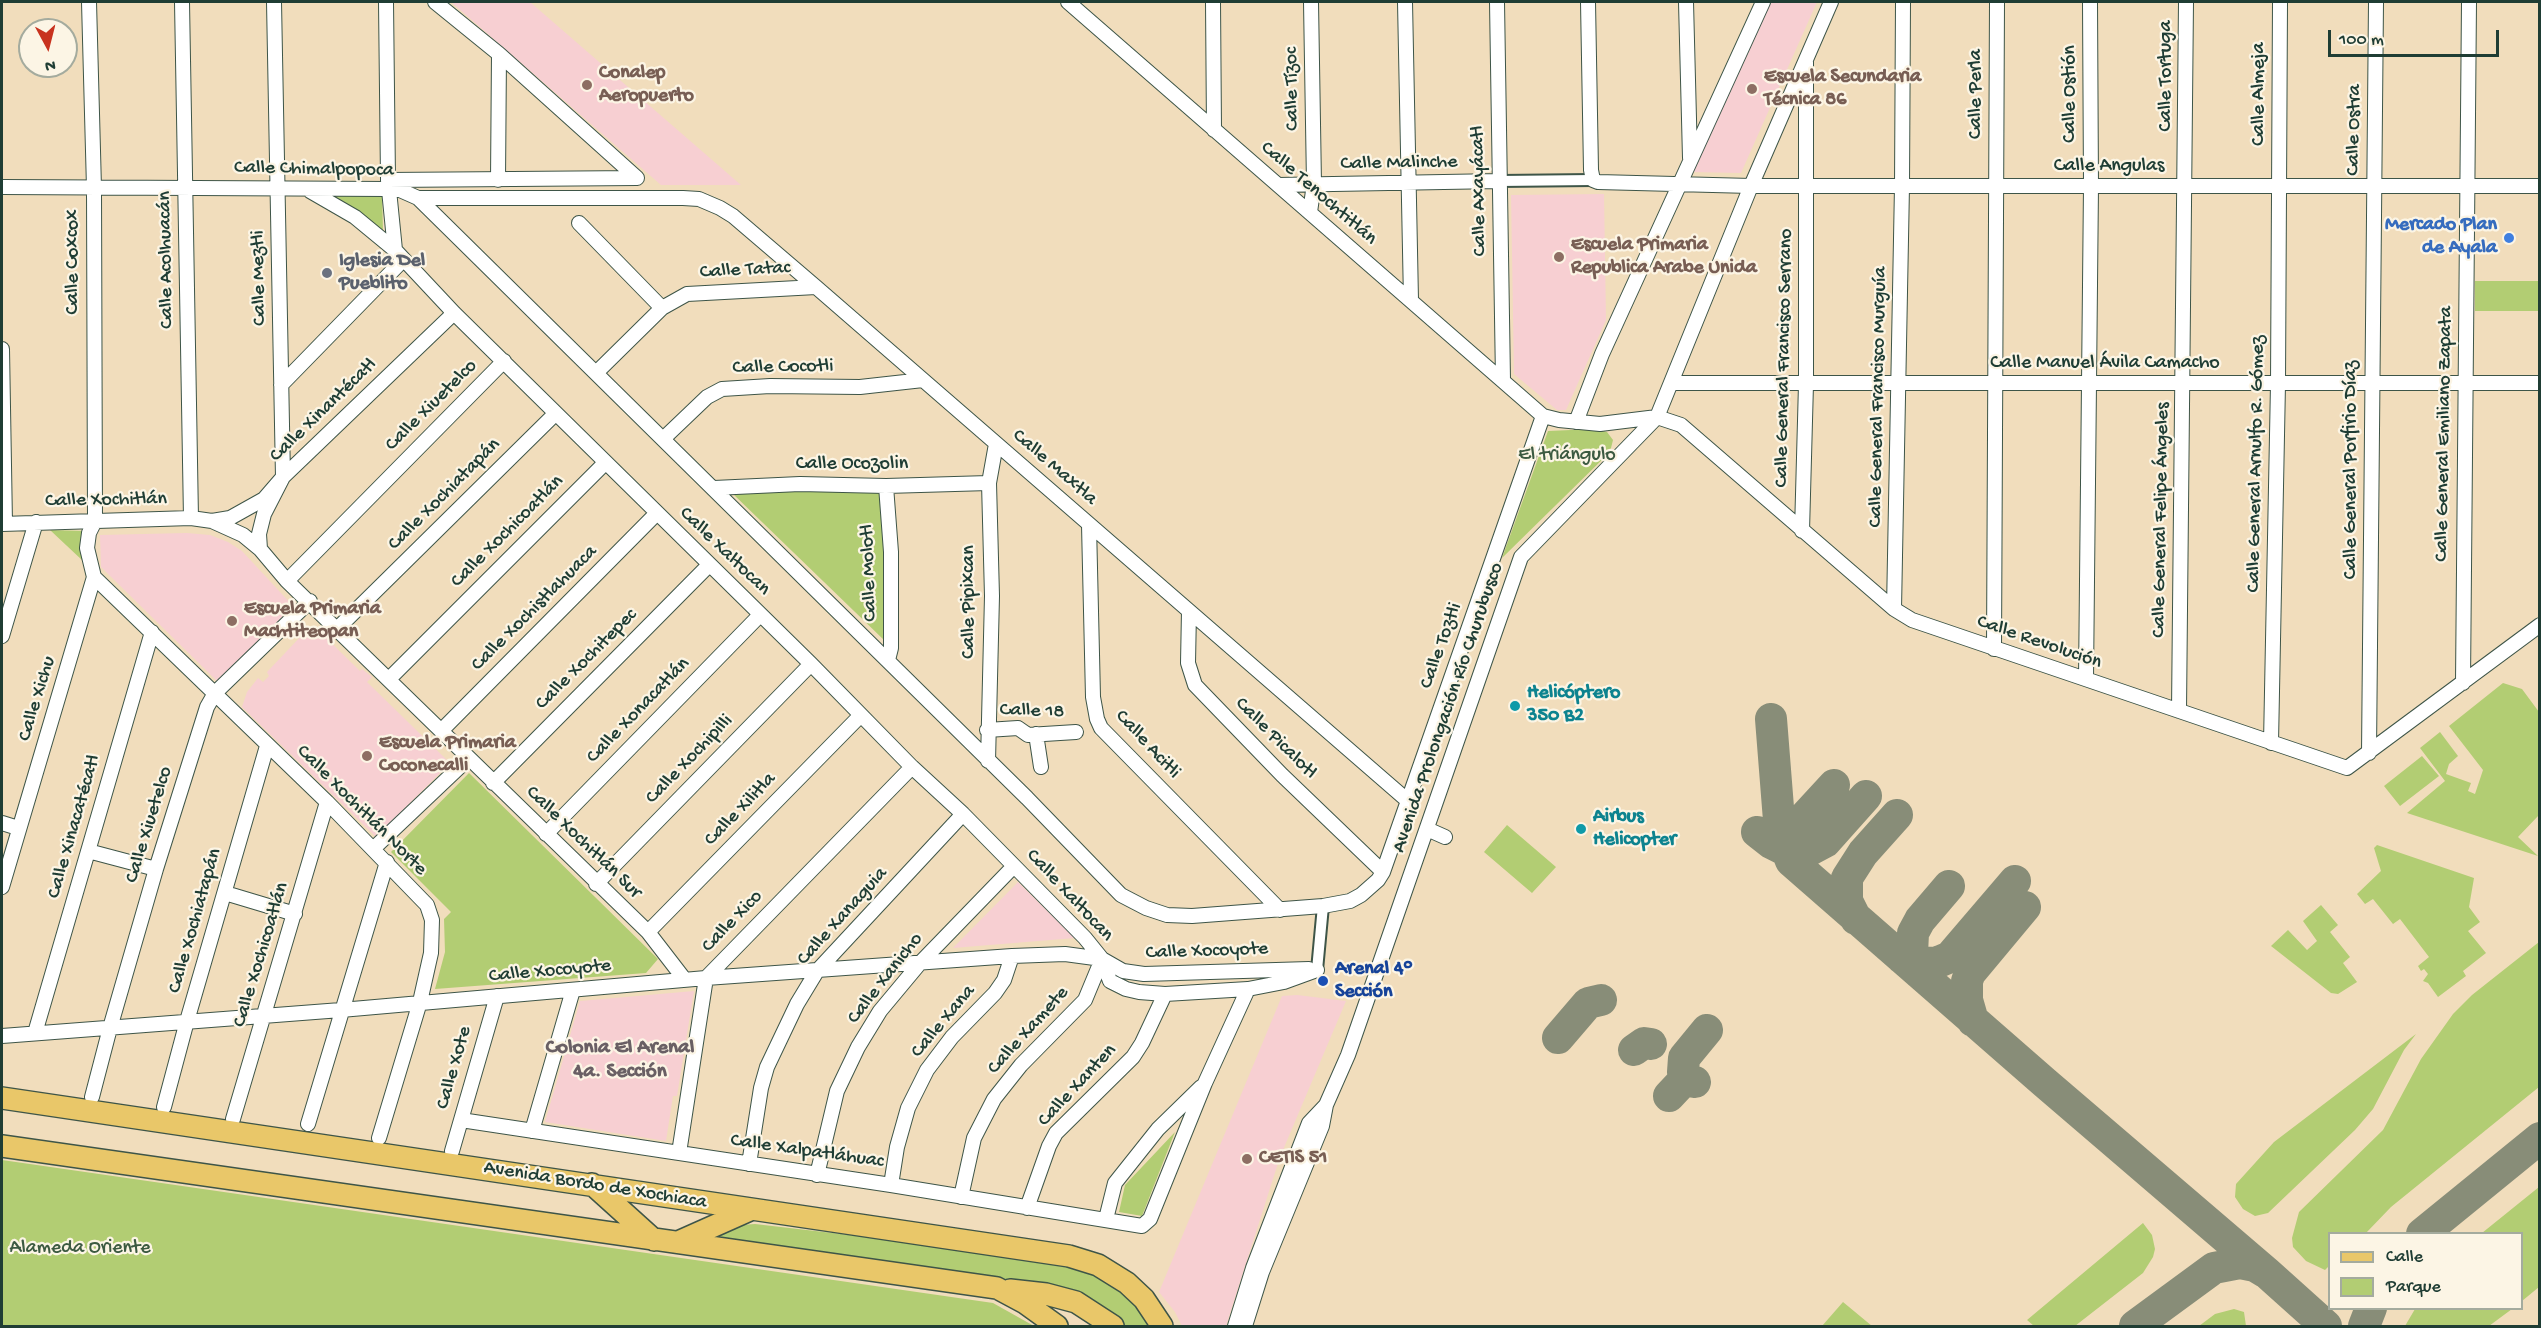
<!DOCTYPE html>
<meta charset="utf-8">
<style>
body{margin:0}
#map{position:relative;width:2541px;height:1328px;overflow:hidden;background:#f1ddbc;font-family:"Gochi Hand",sans-serif}
canvas{display:block}
.frame{position:absolute;inset:0;border:3px solid #1f3d34;pointer-events:none}
.legend{position:absolute;left:2328px;top:1232px;width:195px;height:78px;box-sizing:border-box;background:#fcf5e5;border:2px solid #a4ab9e;margin:0;padding:8px 10px;list-style:none;font-size:18px;color:#1f3d34}
.legend li{display:flex;align-items:center;gap:12px;height:30px}
.legend b{width:30px;border:2px solid #a4ab9e}
.north{position:absolute;left:18px;top:18px;width:60px;height:60px;box-sizing:border-box;background:#fcf5e5;border:2px solid #a4ab9e;border-radius:50%;rotate:173deg;font-size:16px;font-weight:700;line-height:24px;text-align:center;color:#1f3d34}
.north::after{content:'';display:block;margin:auto;width:21px;height:27px;background:#c8321e;clip-path:polygon(50% 0,100% 100%,50% 72%,0 100%)}
.scale{position:absolute;left:2328px;top:30px;width:171px;height:27px;box-sizing:border-box;border:3px solid #1f3d34;border-top:0;padding-left:8px;font-size:18px;line-height:21px;white-space:nowrap;color:#1f3d34;-webkit-text-stroke:4px #fcf5e5;paint-order:stroke}
</style>
<div id="map">
<canvas width="2541" height="1328"></canvas>
<div class="frame"></div>
<ul class="legend">
<li><b style="height:8px;background:#e9c769"></b>Calle</li>
<li><b style="height:16px;background:#b2cd73"></b>Parque</li>
</ul>
<div class="north">N</div>
<div class="scale">100 m</div>
</div>
<script>
const ctx = document.querySelector('canvas').getContext('2d');
ctx.lineJoin = 'round';
function fillPath(path, color) { ctx.fillStyle = color; ctx.fill(path, 'evenodd'); }
const toPath = rows => new Path2D(rows.map(r => 'M' + r).join(''));
function trace(path, color, width, dash) { ctx.strokeStyle = color; ctx.lineWidth = width; ctx.lineCap = dash ? 'butt' : 'round'; ctx.setLineDash(dash || []); ctx.stroke(path); }
function label(font, color, halo, rows, align = 'center') {
  ctx.font = font + ' "Gochi Hand",sans-serif'; ctx.lineWidth = 4.5; ctx.setLineDash([]); ctx.textBaseline = 'middle'; ctx.strokeStyle = halo; ctx.fillStyle = color; for (const [text, x, y, turn = 0] of rows) {
    ctx.save(); ctx.translate(x, y); ctx.rotate((+turn || 0) * Math.PI / 180); ctx.textAlign = isNaN(turn) ? turn : align; if (halo) ctx.strokeText(text, 0, 0); ctx.fillText(text, 0, 0); ctx.restore();
  }
}
fillPath(toPath([
 [451,2,530,2,741,185,661,185],
 [1765,2,1817,2,1741,173,1689,172],
 [1604,194,1606,320,1566,410,1557,410,1514,374,1511,195],
 [187,533,210,535,228,542,242,551,293,606,244,656,221,685,101,567,100,535],
 [311,630,318,630,360,671,362,669,372,677,367,682,450,763,376,837,242,707,247,692,258,678,263,682,269,676,267,672,304,633],
 [1018,882,1075,938,953,948],
 [694,991,677,1096,673,1096,666,1141,545,1122,580,1001],
 [1297,995,1346,1001,1280,1157,1226,1326,1182,1326,1175,1312,1159,1292,1282,996]
]), '#f7cfd2');
fillPath(toPath([
 [322,193,382,195,383,231],
 [2475,281,2539,281,2539,311,2475,311],
 [1594,429,1607,432,1613,440,1610,452,1502,558,1548,431],
 [883,487,885,641,732,493],
 [50,530,86,531,83,561],
 [2503,683,2522,689,2539,712,2539,815,2518,837,2538,856,2407,813,2445,781,2420,748,2440,732,2458,756,2449,764,2446,774,2471,783,2468,791,2475,794,2483,770,2449,726],
 [2422,756,2439,776,2400,806,2384,786],
 [469,773,658,959,646,973,435,989,445,952,444,919,451,912,391,852],
 [1507,825,1556,867,1532,893,1484,852],
 [2377,845,2474,878,2469,907,2480,922,2468,931,2486,953,2463,971,2466,976,2438,997,2428,983,2423,981,2428,974,2424,969,2421,971,2418,966,2429,957,2400,919,2393,924,2373,899,2365,904,2357,894,2381,871,2374,848],
 [2321,905,2338,925,2330,932,2350,957,2343,963,2357,982,2338,994,2331,993,2271,946,2288,930,2307,950,2317,941,2303,921],
 [2539,942,2539,1087,2391,1207,2366,1233,2330,1234,2329,1266,2325,1270,2306,1261,2293,1247,2292,1238,2299,1212,2383,1130,2421,1059,2453,1014,2472,995],
 [2416,1034,2404,1050,2373,1109,2355,1130,2268,1213,2255,1216,2243,1209,2235,1197,2236,1184,2274,1142],
 [1175,1132,1142,1216,1119,1212,1125,1185],
 [2,1160,993,1303,1034,1326,2,1326],
 [2539,1187,2539,1287,2522,1301,2522,1234,2482,1233],
 [2143,1223,2152,1235,2155,1249,2153,1257,2143,1273,2075,1326,2034,1326,2027,1320],
 [755,1224,867,1237,1086,1270,1121,1289,1141,1310,1150,1326,1123,1326,1105,1311,710,1237,741,1225],
 [1843,1302,1872,1326,1822,1326],
 [2234,1309,2244,1312,2246,1326,2199,1326,2215,1314],
 [2415,1309,2415,1308,2512,1309,2489,1326,2405,1326]
]), '#b2cd73');
trace(toPath([
 [1771,719,1780,833,1791,861,2044,1082,2267,1273,2326,1326],
 [1757,832,1771,843,1785,850,1796,852,1810,850,1825,842,1866,796],
 [1798,863,1796,847,1798,824,1834,785],
 [1856,919,1847,901,1847,878,1863,853,1897,815],
 [1902,958,1914,962,1936,963,1950,957,2015,881],
 [1918,972,1912,954,1913,933,1920,920,1949,886],
 [1973,1021,1967,1000,1967,981,1970,973,2025,907],
 [1558,1038,1588,1003,1601,1000],
 [1634,1050,1644,1043,1651,1044],
 [1683,1072,1684,1058,1707,1030],
 [1669,1096,1684,1080,1695,1082],
 [2422,1234,2540,1138],
 [2135,1326,2214,1268,2240,1263,2255,1266,2265,1272],
 [2364,1326,2371,1308]
]), '#888d78', 32);
const pedestrian = toPath([
 [1499,181,1593,180],
 [1317,970,1323,906]
]);
const minor = toPath([
 [182,2,191,518],
 [386,2,388,180,395,250],
 [435,2,499,54,637,178],
 [1068,2,1543,416,1559,420,1600,424,1657,417,1681,425,1894,609,1912,620,2347,768,2540,625],
 [1213,2,1214,130],
 [1405,2,1411,300],
 [1497,2,1503,380],
 [1588,2,1591,170,1593,180,1598,182,1751,186,2540,186],
 [1686,2,1690,158],
 [388,180,637,178],
 [498,180,499,54],
 [1278,185,1499,181],
 [2,187,388,189,400,190,418,198,683,198,699,199,720,208,733,216,816,287,1408,801],
 [310,191,355,217,395,250,454,313,811,664,912,767,963,814,1085,938,1102,959,1110,981,1126,989,1139,992,1165,994,1248,989,1284,982,1317,970],
 [418,198,1027,798,1121,895,1146,908,1167,915,1192,916,1323,906,1350,901,1361,895,1378,880,1383,872,1543,416],
 [1310,212,1314,184,1311,2],
 [579,223,662,308],
 [2,349,5,523],
 [597,372,662,308,687,294,816,287],
 [1671,383,2540,383],
 [281,385,403,260],
 [1576,422,1602,354,1763,2],
 [663,439,707,397,722,389,770,386,860,387,923,380],
 [886,486,891,552,891,648,888,660],
 [714,488,800,484,886,486,989,483],
 [212,521,230,518,264,499,283,477,454,313],
 [2,524,191,518,212,521,243,535,260,549,287,581,648,932,685,980],
 [1089,525,1093,697,1097,719,1101,728,1280,910],
 [1802,531,1806,384,1806,62],
 [260,549,259,534,264,514,283,477,274,2],
 [94,577,327,802,427,905,432,920,431,953,420,1002,379,1138],
 [287,581,504,361],
 [1894,609,1902,186,1903,2],
 [1189,611,1188,663,1195,685,1282,775,1383,872],
 [337,629,555,414],
 [2,636,36,522],
 [1994,649,1997,2],
 [389,679,605,463],
 [2086,679,2091,186,2090,2],
 [2463,683,2469,2],
 [2179,711,2186,2],
 [987,730,1018,728,1028,735,1076,732],
 [441,731,656,514],
 [1036,734,1041,767],
 [2271,743,2278,384,2280,2],
 [2369,753,2376,2],
 [988,761,992,596,989,483,996,444],
 [493,783,709,565],
 [2,823,18,828],
 [1427,829,1445,837],
 [546,834,760,615],
 [373,849,468,759],
 [88,851,156,869],
 [596,884,811,664],
 [2,887,94,577,87,548,89,533,95,521,94,188,89,2],
 [225,893,295,914],
 [648,932,861,715],
 [35,1033,152,632],
 [2,1036,341,1010,706,978,1012,956,1065,954,1102,959,1123,971,1144,974,1309,969],
 [92,1097,110,1028,156,869,207,707,215,693,310,601],
 [164,1107,187,1021,267,746],
 [233,1119,327,802],
 [461,1120,891,1185,1142,1226,1150,1219,1205,1083,1248,989],
 [308,1124,387,862],
 [532,1131,573,990],
 [452,1151,497,996],
 [679,1153,706,978,912,767],
 [749,1164,761,1088,767,1067,797,1004,817,971,963,814],
 [817,1175,837,1091,858,1047,880,1011,920,963,1014,866],
 [891,1185,897,1147,908,1108,927,1070,952,1037,995,993,1004,980,1012,956],
 [961,1197,974,1138,994,1099,1021,1065,1085,1000,1102,959],
 [1027,1208,1049,1146,1056,1133,1133,1057,1142,1043,1165,994],
 [1106,1219,1115,1183,1158,1129,1201,1087],
 [1235,1326,1253,1268,1309,1123,1326,1105],
 [1245,1326,1262,1272,1322,1126,1326,1105,1348,1055,1521,557,1657,417,1751,186,1831,2]
]);
const primary = toPath([
 [2,1098,1069,1256,1098,1265,1127,1283,1144,1299,1162,1326],
 [2,1146,997,1288,1025,1303,1057,1326],
 [592,1184,654,1240],
 [678,1242,750,1210],
 [1010,1290,1046,1294,1076,1302,1113,1326]
]);
trace(pedestrian, '#3e5548', 14);
trace(minor, '#3e5548', 16);
trace(primary, '#3e5548', 24);
trace(pedestrian, '#fff', 10);
trace(minor, '#fff', 14);
trace(primary, '#e9c769', 21);
for (const [x, y, r, color] of [
 [587,85,6,"#8d6e63"],
 [1752,89,6,"#8d6e63"],
 [2509,238,6,"#3f7fe0"],
 [1559,257,6,"#8d6e63"],
 [327,273,6,"#6b7280"],
 [232,621,6,"#8d6e63"],
 [1515,706,6,"#0f9aa8"],
 [367,756,6,"#8d6e63"],
 [1581,829,6,"#0f9aa8"],
 [1323,981,6,"#1a4fb4"],
 [1247,1159,6,"#8d6e63"]
]) { const dot = new Path2D(); dot.arc(x, y, r, 0, 2 * Math.PI); ctx.fillStyle = color; ctx.fill(dot); trace(dot, '#fcf5e5', 2); }
label('bold 20px', '#785e54', '#fcf5e5', [
 ["Conalep",599,74],
 ["Aeropuerto",599,97],
 ["Escuela Secundaria",1764,78],
 ["Técnica 86",1764,101],
 ["Escuela Primaria",1571,246],
 ["Republica Arabe Unida",1571,269],
 ["Escuela Primaria",244,610],
 ["Machtiteopan",244,633],
 ["Escuela Primaria",379,744],
 ["Coconecalli",379,767],
 ["CETIS 51",1259,1159]
], 'left');
label('20px', '#1f3d34', '#fcf5e5', [
 ["Calle Tortuga",2167,76,-90],
 ["Calle Tízoc",1293,89,-91],
 ["Calle Perla",1977,94,-90],
 ["Calle Ostión",2071,94,-90],
 ["Calle Almeja",2260,94,-90],
 ["Calle Ostra",2355,130,-89],
 ["Calle Malinche",1399,164,-1],
 ["Calle Angulas",2109,167],
 ["Calle Chimalpopoca",314,170,1],
 ["Calle Axayácatl",1480,191,-91],
 ["Calle Tenochtitlán",1318,194,41],
 ["Calle Acolhuacán",167,260,-91],
 ["Calle Coxcox",74,262,-90],
 ["Calle Tatac",745,271,-3],
 ["Calle Meztli",260,278,-91],
 ["Calle General Francisco Serrano",1785,358,-89],
 ["Calle Manuel Ávila Camacho",2105,364],
 ["Calle Cocotli",783,368,-1],
 ["Calle General Francisco Murguía",1879,397,-89],
 ["Calle Xiuetelco",432,406,-45],
 ["Calle Xinantécatl",324,411,-44],
 ["Calle General Emiliano Zapata",2445,434,-89],
 ["Calle General Arnulfo R. Gómez",2257,464,-89],
 ["Calle Ocozolin",852,465],
 ["Calle Maxtla",1054,468,41],
 ["Calle General Porfirio Díaz",2352,470,-90],
 ["Calle Xochiatapán",445,495,-45],
 ["Calle Xochitlán",106,501,-1],
 ["Calle General Felipe Ángeles",2162,520,-89],
 ["Calle Xochicoatlán",508,532,-45],
 ["Calle Xaltocan",724,552,44],
 ["Calle Molotl",870,573,-92],
 ["Calle Pipixcan",970,602,-90],
 ["Calle Xochistlahuaca",535,609,-45],
 ["Calle Revolución",2039,643,19],
 ["Calle Toztli",1442,646,-70],
 ["Calle Xochitepec",587,660,-45],
 ["Calle Xichu",38,699,-73],
 ["Avenida Prolongación Río Churubusco",1449,708,-71],
 ["Calle Xonacatlán",639,711,-46],
 ["Calle 18",1032,712,2],
 ["Calle Picalotl",1275,739,45],
 ["Calle Acitli",1147,745,47],
 ["Calle Xochipilli",690,760,-46],
 ["Calle Xilitla",741,810,-46],
 ["Calle Xochitlán Norte",361,811,45],
 ["Calle Xiuetelco",150,825,-73],
 ["Calle Xinacatécatl",75,827,-74],
 ["Calle Xochitlán Sur",583,843,44],
 ["Calle Xaltocan",1069,896,47],
 ["Calle Xanaguia",843,917,-48],
 ["Calle Xochiatapán",196,921,-74],
 ["Calle Xico",733,922,-46],
 ["Calle Xocoyote",1207,952,-2],
 ["Calle Xochicoatlán",262,955,-73],
 ["Calle Xocoyote",550,972,-5],
 ["Calle Xanicho",886,979,-52],
 ["Calle Xana",944,1022,-50],
 ["Calle Xamete",1029,1031,-48],
 ["Calle Xote",455,1068,-74],
 ["Calle Xanten",1078,1086,-47],
 ["Calle Xalpatláhuac",807,1152,8],
 ["Avenida Bordo de Xochiaca",595,1186,9]
]);
label('bold 20px', '#366cbe', '#fcf5e5', [
 ["Mercado Plan",2497,226],
 ["de Ayala",2497,249]
], 'right');
label('bold 20px', '#5b616d', '#fcf5e5', [
 ["Iglesia Del",339,262],
 ["Pueblito",339,285]
], 'left');
label('20px', '#3c5a41', '#fcf5e5', [
 ["El triángulo",1567,456],
 ["Alameda Oriente",80,1249]
]);
label('bold 20px', '#0d838f', '#fcf5e5', [
 ["Helicóptero",1527,694],
 ["350 B2",1527,717],
 ["Airbus",1593,818],
 ["Helicopter",1593,841]
], 'left');
label('bold 20px', '#164399', '#fcf5e5', [
 ["Arenal 4°",1335,970],
 ["Sección",1335,993]
], 'left');
label('bold 21px', '#695f64', '#fcf5e5', [
 ["Colonia El Arenal",620,1049],
 ["4a. Sección",620,1073]
]);
</script>
